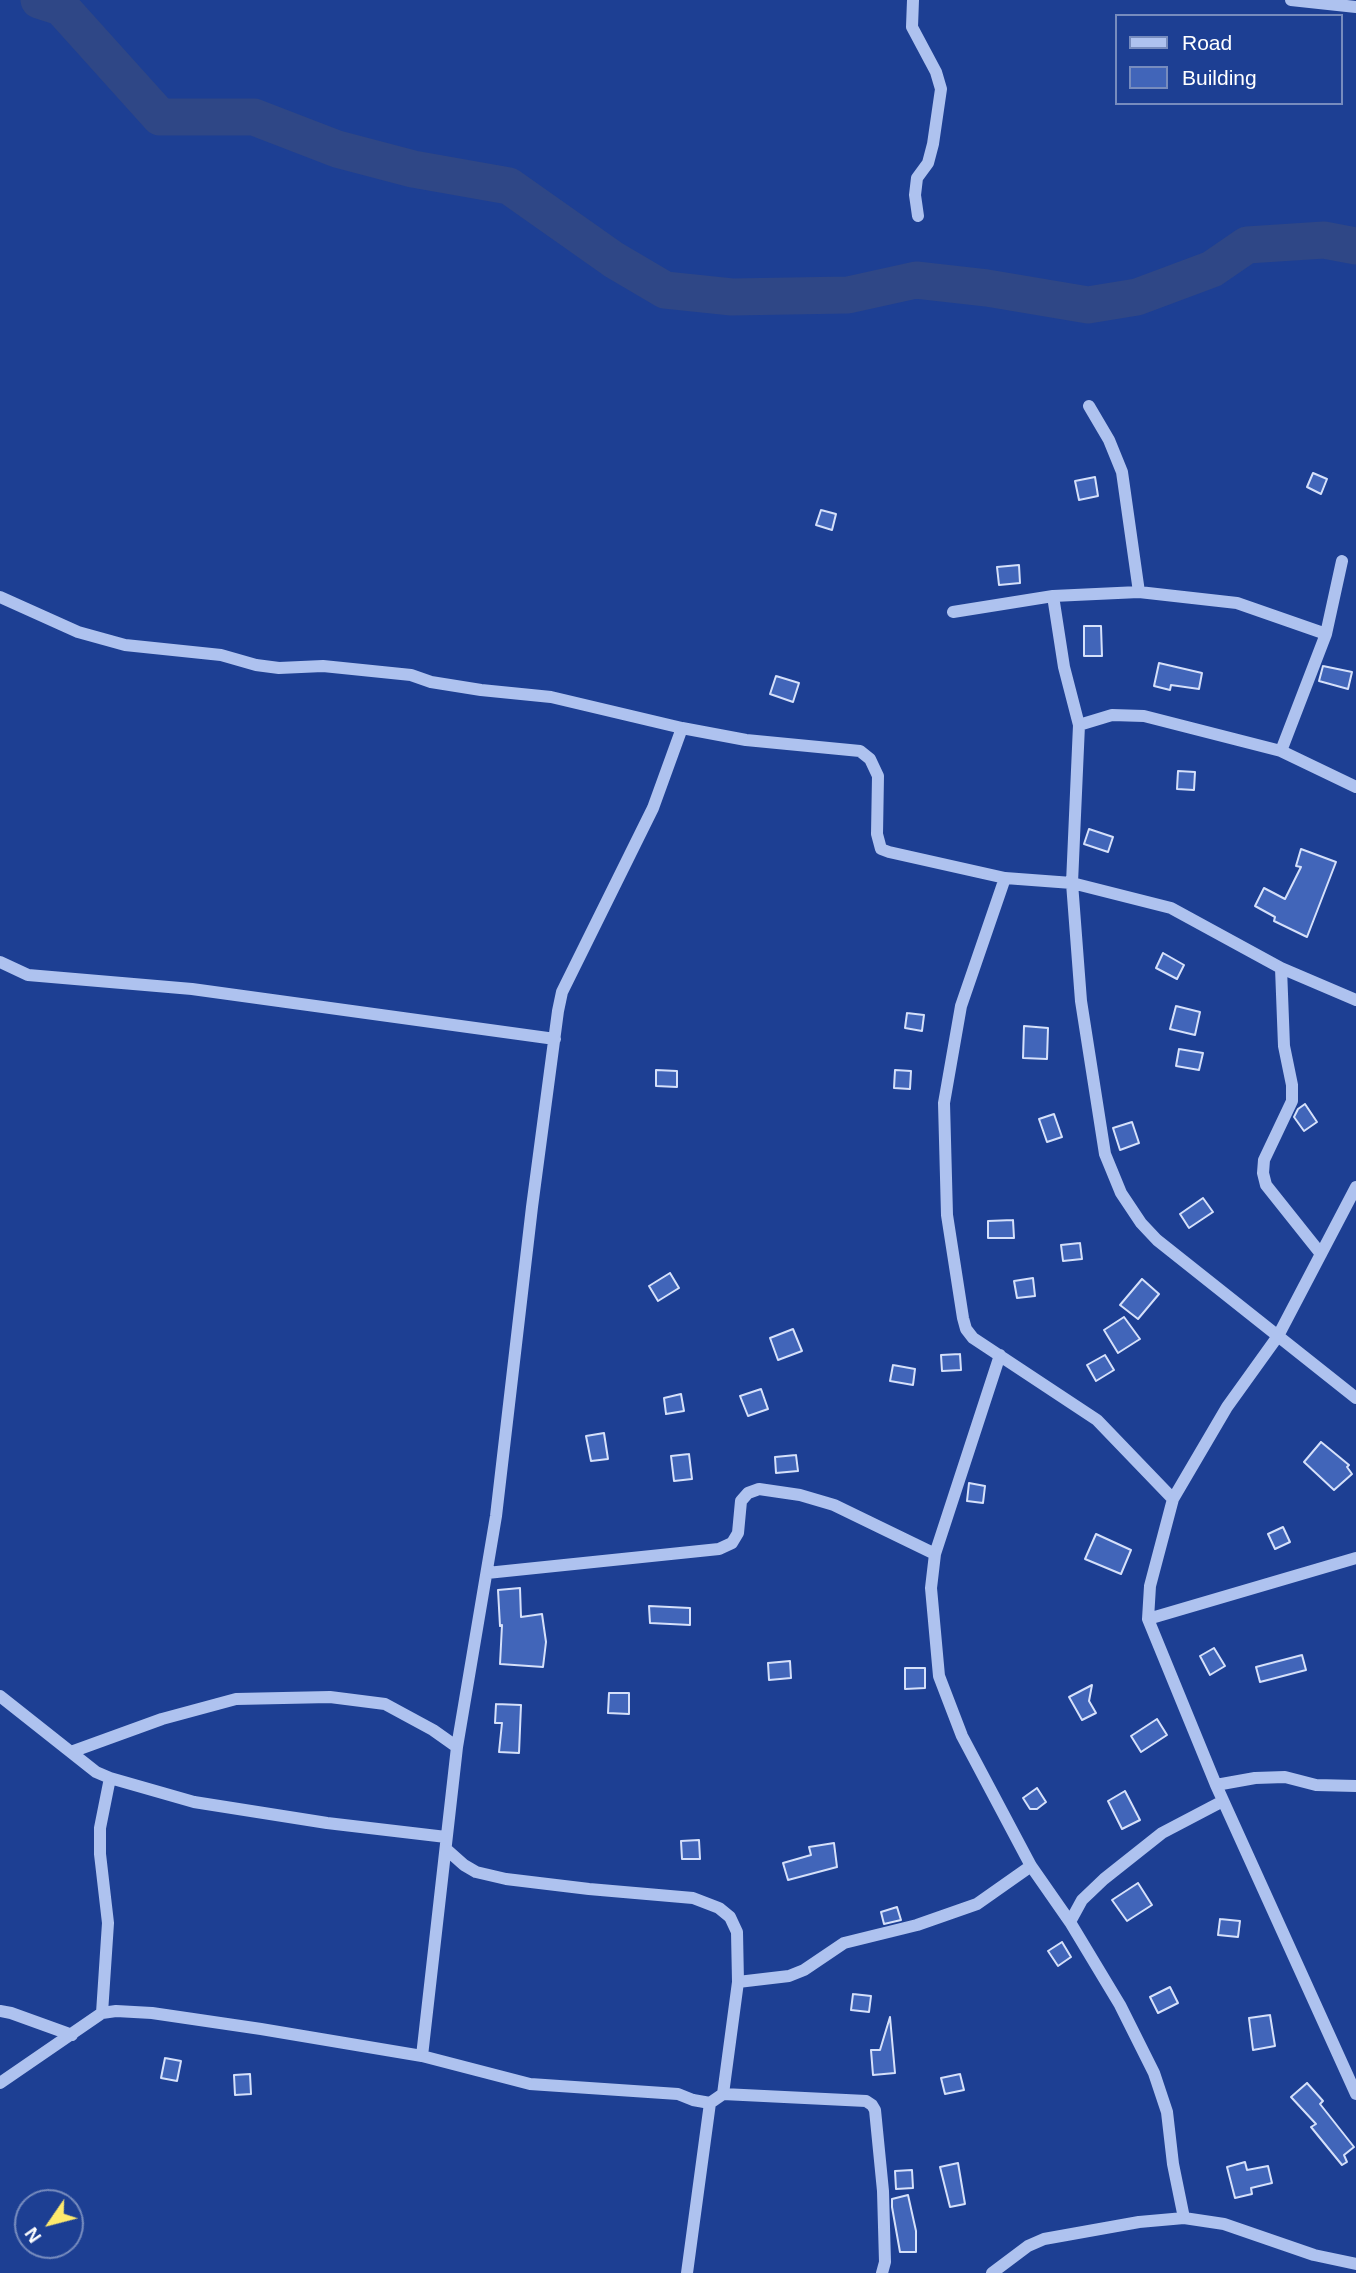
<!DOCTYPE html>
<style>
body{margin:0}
#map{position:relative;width:1356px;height:2273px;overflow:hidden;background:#1d3f93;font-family:Arial,sans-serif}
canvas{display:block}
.legend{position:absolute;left:1115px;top:14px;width:228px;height:91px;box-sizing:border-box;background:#1d3f93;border:2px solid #778cbe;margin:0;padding:9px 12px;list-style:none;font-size:21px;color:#fff}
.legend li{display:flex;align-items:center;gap:14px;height:35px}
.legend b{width:35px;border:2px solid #778cbe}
.north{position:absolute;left:14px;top:2189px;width:70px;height:70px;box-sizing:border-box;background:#1d3f93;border:2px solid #778cbe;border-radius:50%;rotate:235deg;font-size:19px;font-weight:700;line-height:28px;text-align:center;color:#fff}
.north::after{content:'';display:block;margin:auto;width:24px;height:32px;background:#feea6d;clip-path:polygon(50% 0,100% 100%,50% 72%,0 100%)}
</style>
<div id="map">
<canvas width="1356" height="2273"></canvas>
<ul class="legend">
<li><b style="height:9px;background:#aec2ef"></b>Road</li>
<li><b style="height:19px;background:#4165b9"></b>Building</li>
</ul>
<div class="north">N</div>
</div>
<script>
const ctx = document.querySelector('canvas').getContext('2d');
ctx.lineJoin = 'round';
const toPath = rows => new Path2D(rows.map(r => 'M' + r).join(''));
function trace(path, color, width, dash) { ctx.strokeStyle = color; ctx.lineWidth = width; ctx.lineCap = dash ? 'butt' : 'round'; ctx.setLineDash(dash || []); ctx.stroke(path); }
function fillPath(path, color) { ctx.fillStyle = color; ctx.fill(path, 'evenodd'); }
trace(toPath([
 [39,0,61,7,160,117,254,117,337,149,413,169,509,186,614,260,665,290,732,297,848,295,916,280,987,288,1088,305,1137,297,1212,269,1247,245,1324,240,1356,246]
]), '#2f4786', 37);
const building = toPath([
 [1313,473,1327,479,1321,494,1307,487,1313,473],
 [1095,477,1098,496,1079,500,1075,481,1095,477],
 [821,510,836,514,832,530,816,525,821,510],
 [1019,565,1020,583,999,585,997,567,1019,565],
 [1084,626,1101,626,1102,656,1084,656,1084,626],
 [1159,663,1202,673,1199,689,1171,685,1170,690,1154,686,1159,663],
 [1323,666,1352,672,1348,689,1319,681,1323,666],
 [776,676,799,683,793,702,770,694,776,676],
 [1178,771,1195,772,1194,790,1177,789,1178,771],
 [1089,829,1113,837,1108,852,1084,844,1089,829],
 [1301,849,1336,862,1307,937,1274,921,1275,917,1255,906,1264,888,1285,899,1301,867,1296,866,1301,849],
 [1163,953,1184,965,1177,979,1156,968,1163,953],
 [1176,1006,1200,1012,1195,1035,1170,1029,1176,1006],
 [907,1013,924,1015,922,1031,905,1028,907,1013],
 [1024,1026,1048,1028,1047,1059,1023,1058,1024,1026],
 [1179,1049,1203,1053,1199,1070,1176,1066,1179,1049],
 [656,1070,677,1071,677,1087,656,1086,656,1070],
 [895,1070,911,1071,910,1089,894,1088,895,1070],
 [1305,1104,1317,1122,1304,1131,1294,1117,1298,1109,1305,1104],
 [1054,1114,1062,1137,1047,1142,1039,1119,1054,1114],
 [1132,1122,1139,1143,1120,1150,1113,1128,1132,1122],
 [1203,1198,1213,1212,1189,1228,1180,1214,1203,1198],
 [1013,1220,1014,1238,988,1238,988,1221,1013,1220],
 [1080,1243,1082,1259,1063,1261,1061,1245,1080,1243],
 [670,1273,679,1288,658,1301,649,1286,670,1273],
 [1033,1278,1035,1296,1017,1298,1014,1281,1033,1278],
 [1142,1279,1159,1294,1138,1319,1120,1305,1142,1279],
 [1124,1317,1140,1339,1118,1353,1104,1330,1124,1317],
 [793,1329,802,1351,778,1360,770,1338,793,1329],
 [960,1354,961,1370,942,1371,941,1355,960,1354],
 [1105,1355,1114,1370,1096,1381,1087,1365,1105,1355],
 [893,1365,915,1369,913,1385,890,1381,893,1365],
 [761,1389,768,1409,748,1416,740,1396,761,1389],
 [681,1394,684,1411,666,1414,664,1398,681,1394],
 [604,1433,608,1459,591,1461,586,1436,604,1433],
 [1321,1442,1349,1465,1347,1467,1352,1474,1334,1490,1304,1462,1321,1442],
 [689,1454,692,1479,674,1481,671,1456,689,1454],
 [796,1455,798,1471,776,1473,775,1457,796,1455],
 [969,1483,985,1486,983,1503,967,1501,969,1483],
 [1283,1527,1290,1542,1275,1549,1268,1534,1283,1527],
 [1096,1534,1131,1550,1121,1574,1085,1559,1096,1534],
 [520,1588,521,1617,542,1614,546,1642,543,1667,500,1664,502,1625,500,1626,498,1590,520,1588],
 [649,1606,690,1608,690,1625,650,1623,649,1606],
 [1214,1648,1225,1666,1210,1675,1200,1656,1214,1648],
 [1302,1655,1306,1670,1260,1682,1256,1667,1302,1655],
 [790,1661,791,1678,769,1680,768,1663,790,1661],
 [905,1668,925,1668,925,1688,905,1689,905,1668],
 [1092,1685,1089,1701,1096,1713,1082,1720,1069,1697,1092,1685],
 [609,1693,629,1693,629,1714,608,1713,609,1693],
 [496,1704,521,1705,519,1753,499,1752,502,1723,495,1723,496,1704],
 [1157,1719,1167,1735,1141,1752,1131,1736,1157,1719],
 [1037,1788,1046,1802,1037,1809,1030,1809,1023,1798,1037,1788],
 [1125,1791,1140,1820,1122,1829,1108,1801,1125,1791],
 [699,1840,700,1859,682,1859,681,1841,699,1840],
 [834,1843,837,1867,788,1880,783,1863,811,1855,809,1847,834,1843],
 [1138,1883,1152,1905,1127,1921,1112,1900,1138,1883],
 [897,1907,901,1920,884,1924,881,1912,897,1907],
 [1220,1919,1240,1921,1238,1937,1218,1935,1220,1919],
 [1062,1942,1071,1957,1058,1966,1048,1951,1062,1942],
 [1170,1987,1178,2003,1158,2013,1150,1997,1170,1987],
 [853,1994,871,1996,869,2012,851,2010,853,1994],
 [1270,2015,1275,2046,1253,2050,1249,2018,1270,2015],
 [890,2017,895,2073,873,2075,871,2050,880,2050,890,2017],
 [165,2058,181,2061,177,2081,161,2078,165,2058],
 [250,2074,251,2094,235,2095,234,2075,250,2074],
 [960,2074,964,2090,945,2094,941,2078,960,2074],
 [1307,2083,1323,2101,1320,2104,1354,2147,1344,2155,1347,2162,1342,2165,1311,2127,1316,2124,1291,2097,1307,2083],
 [1245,2162,1247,2170,1268,2166,1272,2183,1251,2188,1252,2194,1235,2198,1227,2167,1245,2162],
 [958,2163,965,2204,950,2207,940,2167,958,2163],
 [912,2170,913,2188,896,2189,895,2171,912,2170],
 [908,2195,916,2231,916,2252,900,2252,892,2207,892,2199,908,2195]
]);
fillPath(building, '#4165b9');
trace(building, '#d5e0fa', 2);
trace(toPath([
 [913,0,912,27,936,72,941,89,933,144,928,163,917,178,915,195,918,216],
 [1291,0,1356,7],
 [1089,406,1109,440,1122,472,1139,592],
 [1053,596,1064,667,1079,725,1072,883,1081,1001,1105,1154,1121,1193,1141,1223,1157,1240,1356,1398],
 [0,597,78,632,125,645,221,655,256,665,279,668,323,666,411,675,431,682,481,690,551,697,682,728,746,740,860,751,870,759,878,776,877,834,881,849,889,852,1005,878,1072,883,1171,908,1281,968,1356,1000],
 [953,612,1053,596,1139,592,1237,603,1326,634],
 [1079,725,1112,715,1144,716,1281,751,1356,787],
 [1281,751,1326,634,1342,561],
 [1005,878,961,1006,944,1103,947,1215,963,1318,966,1329,973,1338,1097,1420,1173,1499],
 [0,962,28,975,192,989,555,1039],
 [1281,968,1284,1046,1292,1085,1292,1101,1264,1160,1263,1173,1266,1185,1321,1254],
 [1356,1187,1278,1336,1227,1407,1173,1499,1150,1586,1148,1619,1216,1785,1356,2094],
 [1000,1355,935,1554,931,1588,939,1676,962,1736,1031,1866,1070,1922,1120,2005,1154,2073,1167,2112,1173,2164,1184,2218],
 [487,1573,719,1549,732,1543,738,1533,741,1501,748,1493,759,1489,800,1495,834,1505,935,1554],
 [1148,1619,1356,1558],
 [0,1696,96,1772,110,1778,194,1802,327,1823,446,1837],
 [71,1752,162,1719,236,1699,330,1697,385,1704,433,1730,457,1747],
 [1216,1785,1255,1778,1285,1777,1316,1785,1356,1786],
 [446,1849,464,1865,476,1872,506,1879,589,1889,693,1898,719,1908,730,1917,737,1932,738,1982,723,2094],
 [1070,1922,1082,1900,1104,1879,1162,1833,1223,1801],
 [738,1982,789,1976,804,1970,844,1943,917,1925,977,1904,1031,1866],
 [0,2011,11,2013,72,2035],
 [102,2013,108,1923,100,1854,100,1828,110,1778],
 [422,2056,457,1747,496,1516,532,1207,558,1011,562,992,653,808,682,728],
 [0,2083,102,2013,116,2011,152,2013,261,2029,422,2056,530,2084,678,2094,693,2100,710,2103,723,2094,866,2101,872,2105,875,2110,883,2191,885,2262,882,2273],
 [687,2273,710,2103],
 [992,2273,1028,2246,1044,2239,1139,2222,1184,2218,1224,2224,1314,2255,1356,2264]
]), '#aec2ef', 12);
</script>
